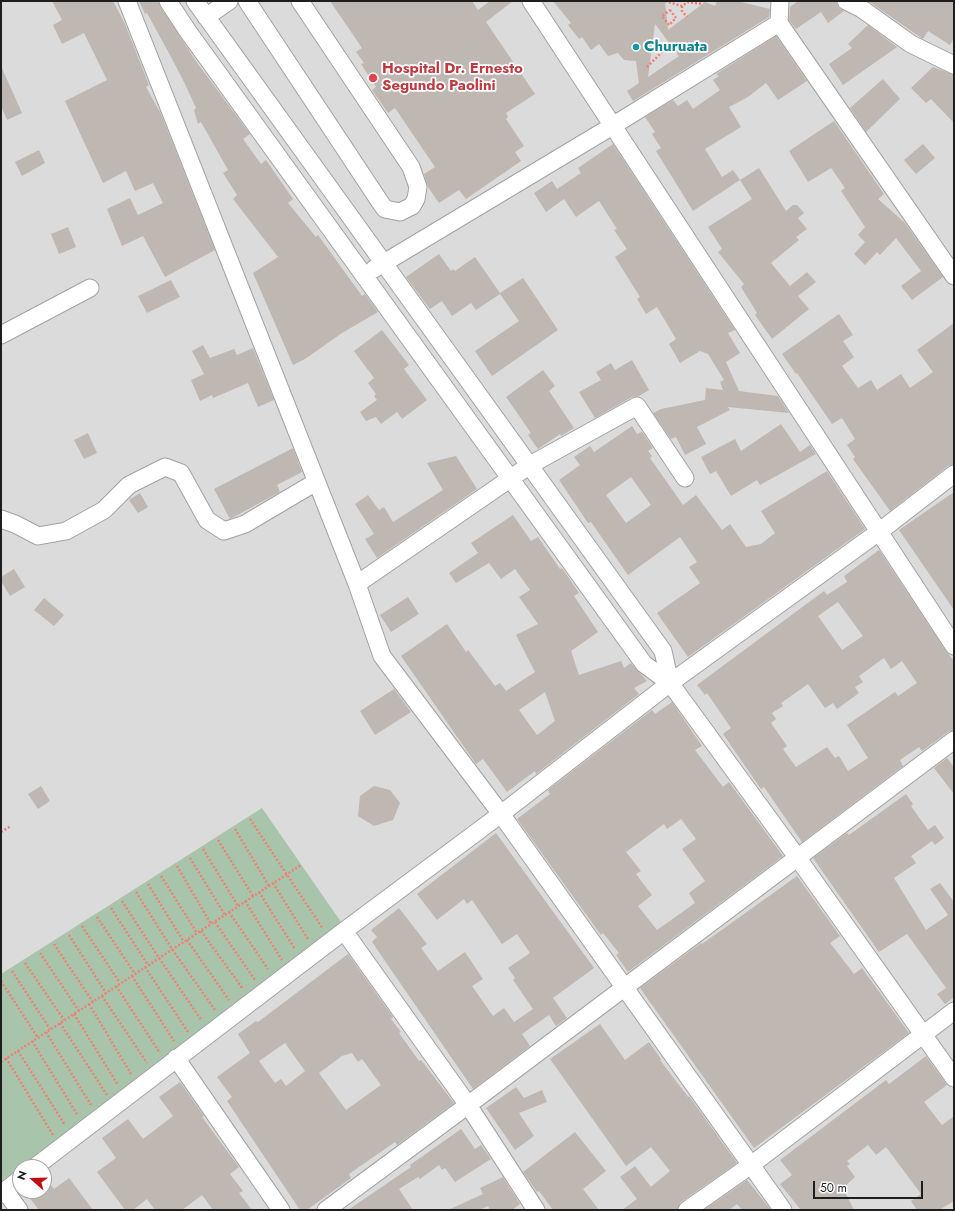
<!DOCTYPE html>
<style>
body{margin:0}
#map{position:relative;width:955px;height:1211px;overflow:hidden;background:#eeebe5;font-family:Jost,sans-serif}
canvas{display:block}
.frame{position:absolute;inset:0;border:2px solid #1e1e1e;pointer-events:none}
.north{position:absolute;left:12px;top:1159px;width:40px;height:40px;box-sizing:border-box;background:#fff;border:1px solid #a5a5a5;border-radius:50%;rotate:290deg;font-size:11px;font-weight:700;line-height:16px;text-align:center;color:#1e1e1e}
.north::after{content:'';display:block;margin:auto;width:14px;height:18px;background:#bd1013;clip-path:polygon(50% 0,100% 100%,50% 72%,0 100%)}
.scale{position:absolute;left:813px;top:1181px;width:110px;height:18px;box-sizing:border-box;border:2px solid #1e1e1e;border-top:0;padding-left:5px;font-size:12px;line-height:14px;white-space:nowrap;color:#1e1e1e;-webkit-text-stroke:3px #fff;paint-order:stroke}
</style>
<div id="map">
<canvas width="955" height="1211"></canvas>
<div class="frame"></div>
<div class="north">N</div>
<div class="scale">50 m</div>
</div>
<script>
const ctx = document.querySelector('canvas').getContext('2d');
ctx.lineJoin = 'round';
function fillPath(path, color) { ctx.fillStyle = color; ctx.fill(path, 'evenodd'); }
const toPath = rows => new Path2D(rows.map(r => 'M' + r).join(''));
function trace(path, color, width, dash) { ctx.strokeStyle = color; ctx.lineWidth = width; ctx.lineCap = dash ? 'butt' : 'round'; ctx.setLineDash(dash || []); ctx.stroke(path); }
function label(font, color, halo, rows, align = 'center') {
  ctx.font = font + ' Jost,sans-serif'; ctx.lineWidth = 3.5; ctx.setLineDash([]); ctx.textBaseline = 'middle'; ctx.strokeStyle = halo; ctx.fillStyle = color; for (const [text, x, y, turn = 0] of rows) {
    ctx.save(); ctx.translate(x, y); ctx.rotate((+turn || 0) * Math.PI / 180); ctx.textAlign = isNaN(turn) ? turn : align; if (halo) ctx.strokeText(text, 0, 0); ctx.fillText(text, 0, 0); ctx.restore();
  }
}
fillPath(toPath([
 [1,1,954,1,954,1210,1,1210],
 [20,1167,44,1167,44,1191,20,1191]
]), '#dcdbdb');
fillPath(toPath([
 [262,808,341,922,1,1182,1,974]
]), '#a8c5ac');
fillPath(toPath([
 [52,1,113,1,125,24,149,85,146,87,161,114,215,250,165,277,143,236,122,246,107,209,130,198,138,215,163,203,153,183,135,191,126,171,103,183,65,101,107,80,84,33,62,44,53,25,62,20],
 [139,1,158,1,160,6,198,64,250,134,243,139,261,164,266,160,293,199,288,203,316,237,318,235,362,296,365,294,378,312,342,333,305,359,293,365,253,273,278,257,233,199,237,195,223,173,228,170,201,122,198,124,194,110,196,108,185,84,171,57,147,13,145,14],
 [330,1,472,1,478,10,490,1,513,1,486,22,535,94,506,113,508,117,506,119,524,146,515,152,521,161,466,199,459,190,439,203,428,187,424,174,435,167,395,108,388,113,372,90,376,87,361,64,364,63,356,52,362,48],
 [553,1,665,1,668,30,705,2,715,6,717,1,737,1,770,9,769,17,633,101,627,91,639,83,636,61,624,60,618,53,608,56,599,44,591,50,582,37,579,39,568,25,571,23],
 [655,24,679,56,648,77],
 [798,1,836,1,838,7,844,11,828,23,821,12,796,29,789,20,790,7],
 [868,1,954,1,954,38,950,45,928,31,923,39],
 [868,25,897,47,843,85,829,64,852,48,848,44],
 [776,36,807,81,778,100,766,83,748,97,729,107,741,127,705,149,722,177,733,170,740,180,693,211,656,151,661,148,652,134,655,132,645,117,673,100,678,106,687,100,693,109,720,90,713,80,719,76,716,74],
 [1,66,22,113,7,120,1,106],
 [933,67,954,75,954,123,931,99,926,103,911,88],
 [883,79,900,99,866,132,850,108],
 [834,121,884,194,878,199,905,223,943,277,912,300,901,286,921,271,896,238,880,255,877,252,865,265,854,254,865,242,858,235,865,227,841,191,845,188,831,168,808,182,789,151],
 [613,144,735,330,728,333,740,353,726,362,739,391,778,396,789,413,728,407,730,410,697,427,706,444,685,455,676,437,671,439,653,413,661,409,705,400,706,388,723,390,720,382,724,380,708,354,700,351,680,363,669,344,676,339,657,307,646,314,637,299,640,297,615,257,627,249,614,230,617,229,599,201,576,217,564,199,546,212,534,193,552,181,557,189,581,173,578,168],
 [923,144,935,158,916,174,904,160],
 [39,150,45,163,22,176,15,162],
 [759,168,786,211,793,205,797,205,804,213,798,218,807,229,796,237,799,240,771,263,790,286,807,272,816,282,798,296,809,309,772,339,755,315,757,313,741,287,744,284,718,252,722,249,708,227,752,199,740,180],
 [68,227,76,247,59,254,51,234],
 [439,254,451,271,453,269,455,271,475,257,500,293,523,278,558,330,492,376,475,351,519,321,500,294,476,310,471,303,452,316,442,301,430,309,406,277],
 [171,280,180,297,147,313,138,296],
 [839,314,853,335,843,341,854,357,842,366,858,388,871,380,877,390,901,374,910,388,933,372,917,350,954,323,954,464,948,466,890,511,853,459,855,457,847,445,855,439,842,418,832,424,797,373,796,374,782,354],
 [382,330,409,365,404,369,427,400,402,419,397,412,381,424,376,417,366,421,360,412,377,400,374,396,376,394,368,383,374,378,354,351],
 [203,345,210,358,234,349,237,355,253,348,274,400,258,407,248,383,213,398,212,395,200,401,191,380,204,374,192,351],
 [632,360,649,390,639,396,632,397,595,418,579,392,601,380,596,372,611,363,615,370],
 [543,370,555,386,549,391,574,428,561,436,560,434,538,449,528,435,531,433,506,397],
 [781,424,800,452,810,445,816,454,760,485,757,480,731,496,716,471,710,474,701,457,735,439,741,451],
 [632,426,637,434,642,432,653,448,648,451,652,456,650,458,683,505,696,495,722,530,730,524,746,547,761,544,775,533,761,511,827,471,865,529,688,657,657,613,700,583,689,567,697,562,680,537,628,575,591,522,588,523,559,480,580,465,574,457,590,446,594,452],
 [631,477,651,505,626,523,606,495],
 [88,433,97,453,84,459,74,440],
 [293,448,302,472,277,485,280,492,230,519,214,489],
 [456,456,477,489,377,558,365,539,374,534,355,504,368,495,379,510,384,507,393,522,443,490,427,463],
 [954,492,954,610,899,530],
 [140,493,148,507,138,513,129,500],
 [513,515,531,541,538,537,560,569,562,568,579,593,574,596,598,632,571,651,579,675,621,661,624,668,631,663,647,681,634,688,639,694,536,774,535,771,507,792,483,759,476,764,401,656,447,624,466,652,468,650,495,686,500,683,506,691,535,672,516,635,538,624,519,597,530,590,515,569,501,579,489,563,456,583,449,573,478,553,471,543],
 [545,692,555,721,537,735,519,710],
 [879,550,946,651,954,661,954,730,948,732,922,751,919,747,900,760,903,766,802,842,764,787,761,789,723,734,731,728,707,693,705,695,697,685,824,591,827,595,847,582,844,576],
 [838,602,863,636,842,650,818,616],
 [884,658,891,669,902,661,917,683,898,696,895,692,847,725,868,758,848,771,839,756,835,758,827,747,796,767,783,749,787,746,771,723,776,719,772,713,783,706,781,703,808,684,825,708,833,703,837,709,859,693,855,687,863,682,859,676],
 [14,569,25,587,10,596,1,581,1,577],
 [408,597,419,614,391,632,380,615],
 [44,598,64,615,54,626,34,610],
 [394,689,411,712,375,735,360,711],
 [672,702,702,746,695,750,723,787,729,782,783,856,628,972,616,955,619,953,603,933,601,935,517,819,550,794,548,790,652,710,655,714],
 [681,819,696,839,682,849,705,881,689,893,695,903,657,930,638,906,652,895,636,874,641,871,626,852,664,824,667,829],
 [947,758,954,767,954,794,934,768],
 [41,786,50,801,38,809,28,794],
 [374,786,390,790,400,803,393,820,374,826,358,816,360,796],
 [906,794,913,804,911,806,928,830,935,825,944,838,935,845,932,841,911,856,916,863,894,878,926,930,948,915,930,889,940,883,954,902,954,1000,953,998,945,1004,937,994,946,988,907,934,879,952,813,858,847,833,849,835],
 [496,833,594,968,553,998,567,1018,556,1026,549,1015,522,1034,530,1046,473,1089,372,942,377,937,371,930,399,908,427,944,421,948,438,971,465,952,483,979,472,986,493,1016,504,1008,514,1022,533,1009,513,980,515,978,508,968,530,953,517,934,502,944,472,900,467,904,464,899,437,920,417,894],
 [797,876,840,936,830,943,854,974,862,968,909,1033,754,1148,640,988,701,943,702,944],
 [348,954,393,1017,391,1019,401,1032,399,1033,419,1061,421,1060,454,1103,397,1145,395,1142,349,1174,351,1178,307,1210,300,1210,227,1101,232,1097,217,1077,250,1053,238,1034,256,1021,258,1022],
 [285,1043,305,1071,286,1086,281,1079,275,1083,259,1061],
 [352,1053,358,1062,362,1059,381,1085,346,1110,319,1073,342,1056],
 [600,1024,625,1060,649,1042,661,1059,660,1060,688,1097,689,1096,737,1163,681,1202,677,1210,622,1210,637,1199,620,1177,635,1166,651,1187,670,1171,651,1147,626,1166,550,1059],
 [926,1056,947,1085,924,1102,942,1125,954,1116,954,1201,939,1210,917,1210,911,1201,921,1194,886,1147,876,1155,868,1145,847,1161,850,1164,847,1166,855,1177,843,1188,854,1210,801,1210,780,1184,792,1175,780,1160,886,1080,889,1084],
 [180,1082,204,1116,202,1117,239,1167,230,1174,243,1191,239,1193,252,1210,213,1210,202,1195,182,1210,155,1210,147,1199,133,1210,125,1210,97,1172,116,1158,102,1138,128,1119,143,1139,173,1116,159,1097],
 [516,1087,524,1098,542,1090,547,1102,519,1113,534,1136,515,1150,486,1108],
 [461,1129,475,1149,481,1145,491,1159,455,1182,445,1168,442,1170,439,1165,420,1179,418,1177,399,1189,413,1210,348,1210,411,1167,410,1165],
 [575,1132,606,1171,583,1189,599,1210,553,1210,539,1191,537,1192,523,1172],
 [44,1176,54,1189,69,1178,93,1210,39,1210,28,1196,34,1191,44,1191],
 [503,1177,520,1204,512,1210,490,1210,488,1206,479,1210,448,1210,483,1194,480,1188],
 [747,1180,771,1210,742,1210,737,1204,729,1210,704,1210]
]), '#bfb7b2');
const minor = toPath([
 [127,1,357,584,382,656,501,814,783,1210],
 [168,1,187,30,644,664,670,683,797,857,954,1078],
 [195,1,663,651,670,683],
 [247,1,380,202,385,209,400,212,412,206,416,199,418,187,411,167,300,1],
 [531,1,954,646],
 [780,1,779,23,954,276],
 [846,1,862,9,911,44,954,65],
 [206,17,229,1],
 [374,269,614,125,779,23],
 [1,335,90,288],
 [1,519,15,524,38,536,66,531,104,510,129,485,165,467,181,473,207,520,224,531,245,524,316,482],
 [357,584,530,465,637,406,685,478],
 [344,931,468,1105,536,1210],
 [176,1058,281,1210],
 [35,1167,344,931,501,814,670,683,880,531,954,474],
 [5,1191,19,1210],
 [1,1194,20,1179],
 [326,1210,468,1105,954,740],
 [687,1210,751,1165,954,1011]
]);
trace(minor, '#a2a2a2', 19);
trace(toPath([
 [665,1,682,6,688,2,703,4],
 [682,6,682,11,687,17],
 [670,10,676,18,669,25,662,16,670,10],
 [647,67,670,44],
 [250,819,323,929],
 [235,829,269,886],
 [1,832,11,826],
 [218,840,253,896],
 [203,849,238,906],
 [190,858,225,915],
 [177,866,211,924],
 [161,876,197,933],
 [273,883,308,939],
 [148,884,184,942],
 [136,892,172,949,215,1010],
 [259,892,295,949],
 [122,901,159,958,202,1021],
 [245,901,282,960],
 [111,908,148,965],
 [229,912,268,969],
 [97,917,135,974],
 [215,922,255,980],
 [82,926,120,983],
 [201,931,243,989],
 [69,935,106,993],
 [187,940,229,1000],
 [54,944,93,1002],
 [40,953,79,1011],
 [25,963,64,1020],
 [145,967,188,1032],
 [12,971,50,1029],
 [132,976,174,1041],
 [1,981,38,1038],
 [116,986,160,1053],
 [102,996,147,1063],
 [89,1004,131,1074],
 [74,1014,118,1085],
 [60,1023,107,1095],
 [46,1032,91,1105],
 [32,1041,78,1116],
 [18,1051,65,1125],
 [6,1058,53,1135],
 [1,1062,301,865]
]), '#ef8076', 2.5, [2, 2]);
trace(minor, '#fff', 17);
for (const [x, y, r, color] of [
 [636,47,4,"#0f9aa8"],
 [373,78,5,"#e0444e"]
]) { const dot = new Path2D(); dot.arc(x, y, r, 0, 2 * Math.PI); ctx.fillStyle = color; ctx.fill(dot); trace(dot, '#fff', 1.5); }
label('bold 15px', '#0d838f', '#fff', [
 ["Churuata",644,47]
], 'left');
label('bold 15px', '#be3a42', '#fff', [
 ["Hospital Dr. Ernesto",382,69],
 ["Segundo Paolini",382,86]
], 'left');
</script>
